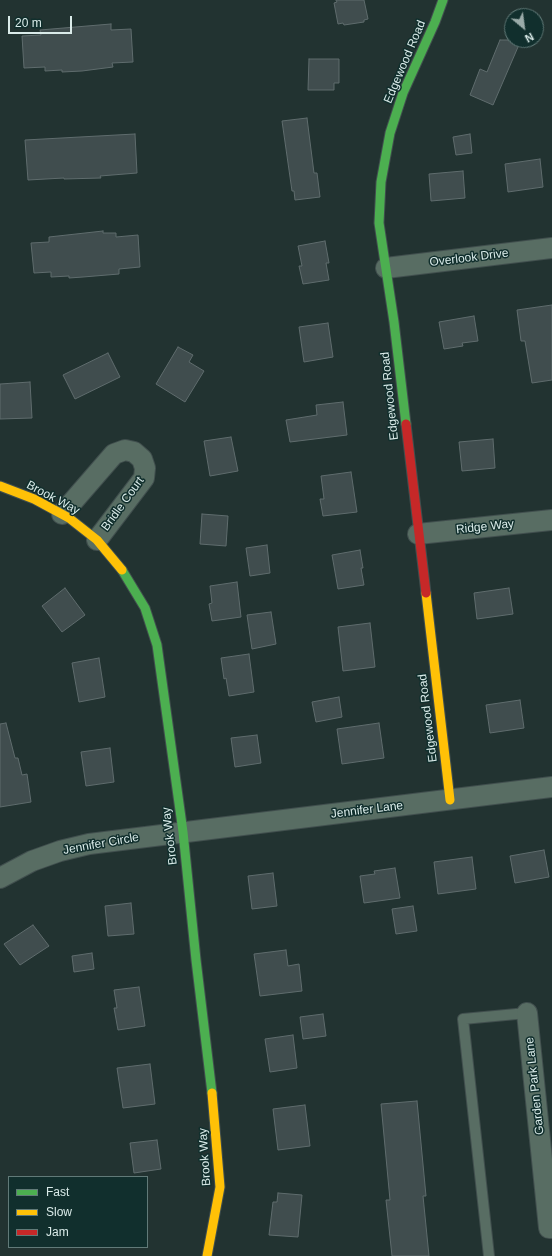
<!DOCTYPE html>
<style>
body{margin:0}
#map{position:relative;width:552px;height:1256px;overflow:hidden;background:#223331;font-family:Helvetica,sans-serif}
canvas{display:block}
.legend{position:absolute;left:8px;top:1176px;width:140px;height:72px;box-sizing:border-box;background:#112f2d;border:1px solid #617a78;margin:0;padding:5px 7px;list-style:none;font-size:12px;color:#daebe9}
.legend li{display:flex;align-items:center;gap:8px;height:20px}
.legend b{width:20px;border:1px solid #617a78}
.north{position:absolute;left:504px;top:8px;width:40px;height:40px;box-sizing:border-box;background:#112f2d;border:1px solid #617a78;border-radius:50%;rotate:151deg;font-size:11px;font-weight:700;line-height:16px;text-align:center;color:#daebe9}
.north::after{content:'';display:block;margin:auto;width:14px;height:18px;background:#9aaba9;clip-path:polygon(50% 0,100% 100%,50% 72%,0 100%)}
.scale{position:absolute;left:8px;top:16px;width:64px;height:18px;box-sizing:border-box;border:2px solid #daebe9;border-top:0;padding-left:5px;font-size:12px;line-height:14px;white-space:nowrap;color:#daebe9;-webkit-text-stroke:3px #112f2d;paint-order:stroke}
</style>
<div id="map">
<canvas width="552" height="1256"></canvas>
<ul class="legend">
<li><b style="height:5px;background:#4caf50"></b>Fast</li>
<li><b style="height:5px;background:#ffc107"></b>Slow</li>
<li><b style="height:5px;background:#c62828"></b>Jam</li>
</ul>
<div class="north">N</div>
<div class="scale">20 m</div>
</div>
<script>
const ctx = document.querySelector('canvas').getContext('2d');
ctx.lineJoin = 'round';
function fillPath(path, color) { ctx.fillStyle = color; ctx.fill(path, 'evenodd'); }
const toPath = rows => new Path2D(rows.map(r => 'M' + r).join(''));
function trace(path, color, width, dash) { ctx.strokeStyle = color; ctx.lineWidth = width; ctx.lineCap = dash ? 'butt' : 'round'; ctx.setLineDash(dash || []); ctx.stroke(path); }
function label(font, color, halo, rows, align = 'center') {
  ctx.font = font + ' Helvetica,sans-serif'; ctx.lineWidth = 3; ctx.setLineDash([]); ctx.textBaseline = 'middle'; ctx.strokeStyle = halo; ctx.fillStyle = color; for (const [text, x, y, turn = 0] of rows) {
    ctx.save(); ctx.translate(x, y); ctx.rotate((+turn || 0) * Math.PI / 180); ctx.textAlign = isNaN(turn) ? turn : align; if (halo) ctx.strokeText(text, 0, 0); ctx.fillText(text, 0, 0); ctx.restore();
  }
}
const building = toPath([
 [336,0,364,0,368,19,364,20,364,22,344,25,343,23,338,24,334,3,337,2,336,0],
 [111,24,111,30,131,29,133,62,112,63,113,67,82,71,62,72,62,70,45,71,45,67,24,68,22,36,41,35,40,30,111,24],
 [500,40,521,40,493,105,470,95,480,69,487,72,500,40],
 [309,59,339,59,339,83,334,83,334,90,308,90,309,59],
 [307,118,314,173,317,173,320,197,295,200,294,191,292,191,282,121,307,118],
 [135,134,137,173,100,176,101,178,64,179,64,178,28,180,25,140,135,134],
 [470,134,472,153,456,155,453,137,470,134],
 [540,159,543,187,508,192,505,164,540,159],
 [463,171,465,198,431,201,429,174,463,171],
 [103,231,103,233,116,233,116,237,138,235,140,267,119,269,119,274,83,277,69,278,69,276,51,277,51,272,34,273,31,243,49,242,49,237,103,231],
 [325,241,329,263,326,263,329,280,303,284,299,266,302,266,298,246,325,241],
 [552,305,552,380,532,383,525,341,521,341,517,310,552,305],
 [474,316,478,341,462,343,463,346,444,349,439,322,474,316],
 [328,323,333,357,304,362,299,327,328,323],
 [178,347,193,355,189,362,204,371,185,402,156,384,178,347],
 [108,353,120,377,75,399,63,375,108,353],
 [30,382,32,418,0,419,0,384,30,382],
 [343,402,347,435,290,442,286,420,317,415,316,405,343,402],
 [231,437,238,471,210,476,204,441,231,437],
 [493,439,495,468,462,471,459,442,493,439],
 [351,472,357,512,323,516,320,499,324,499,321,476,351,472],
 [202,514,228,516,226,546,200,544,202,514],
 [267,545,270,573,250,576,246,548,267,545],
 [360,550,363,568,361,568,364,585,338,589,332,555,360,550],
 [237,582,241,617,212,621,209,604,212,603,210,586,237,582],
 [65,588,85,615,62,632,42,606,65,588],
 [509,588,513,614,477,619,474,593,509,588],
 [271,612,276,644,252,649,247,615,271,612],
 [370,623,375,667,343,671,338,627,370,623],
 [249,654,254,692,229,696,226,678,224,679,221,658,249,654],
 [99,658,105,697,79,702,72,663,99,658],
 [339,697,342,717,316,722,312,702,339,697],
 [520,700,524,728,490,733,486,705,520,700],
 [6,723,15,758,18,758,22,775,27,774,31,802,0,807,0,724,6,723],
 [379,723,384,758,342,764,337,729,379,723],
 [257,735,261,763,235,767,231,738,257,735],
 [110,748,114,782,86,786,81,752,110,748],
 [544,850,549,877,515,883,510,856,544,850],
 [472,857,476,889,438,894,434,862,472,857],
 [395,868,400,898,364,903,360,876,375,874,374,871,395,868],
 [273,873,277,906,252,909,248,876,273,873],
 [131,903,134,934,108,936,105,906,131,903],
 [413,906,417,931,396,934,392,909,413,906],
 [33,925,49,946,20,965,4,944,33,925],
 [286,950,288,966,299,964,302,991,260,996,254,954,286,950],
 [92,953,94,969,74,972,72,956,92,953],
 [139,987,145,1026,118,1030,114,1008,117,1008,114,990,139,987],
 [323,1014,326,1036,303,1039,300,1017,323,1014],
 [293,1035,297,1068,270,1072,265,1039,293,1035],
 [150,1064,155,1104,123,1108,117,1068,150,1064],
 [417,1101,426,1196,423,1196,429,1256,392,1256,386,1200,390,1200,381,1104,417,1101],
 [305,1105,310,1146,278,1150,273,1109,305,1105],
 [157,1140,161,1169,134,1173,130,1143,157,1140],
 [278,1193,302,1195,298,1237,269,1235,273,1202,277,1202,278,1193]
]);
fillPath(building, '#404d4e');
trace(building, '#5f6c6d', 1);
const lane = toPath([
 [489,1256,463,1019,527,1013]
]);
const street = toPath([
 [386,268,552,248],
 [62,514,114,454,125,450,134,452,142,459,145,468,144,478,97,540],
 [418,534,552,520],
 [0,878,32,861,60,851,89,844,552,787],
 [527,1013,549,1228,552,1228]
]);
const fast = toPath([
 [406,424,394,322,379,223,381,182,390,133,403,93,435,22,443,0],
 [122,570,145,608,157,645,183,832,196,960,212,1093]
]);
const slow = toPath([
 [0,486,34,499,69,518,97,540,122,570],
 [426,593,450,800],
 [207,1256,220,1187,212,1093]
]);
const jam = toPath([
 [406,424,426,593]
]);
trace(lane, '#414f4e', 12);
trace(street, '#414f4e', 22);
trace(fast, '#414f4e', 11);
trace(slow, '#414f4e', 11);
trace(jam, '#414f4e', 11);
trace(lane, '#586d63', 10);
trace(street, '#586d63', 20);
trace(fast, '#4caf50', 9);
trace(slow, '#ffc107', 9);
trace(jam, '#c62828', 9);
label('12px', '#daebe9', '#112f2d', [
 ["Edgewood Road",405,62,-67],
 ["Overlook Drive",469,258,-7],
 ["Edgewood Road",390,396,-96],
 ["Brook Way",53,498,28],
 ["Bridle Court",123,504,-54],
 ["Ridge Way",485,527,-6],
 ["Edgewood Road",428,718,-97],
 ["Jennifer Lane",367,810,-7],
 ["Brook Way",170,836,-97],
 ["Jennifer Circle",101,844,-10],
 ["Garden Park Lane",535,1086,-96],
 ["Brook Way",205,1157,-94]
]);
</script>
